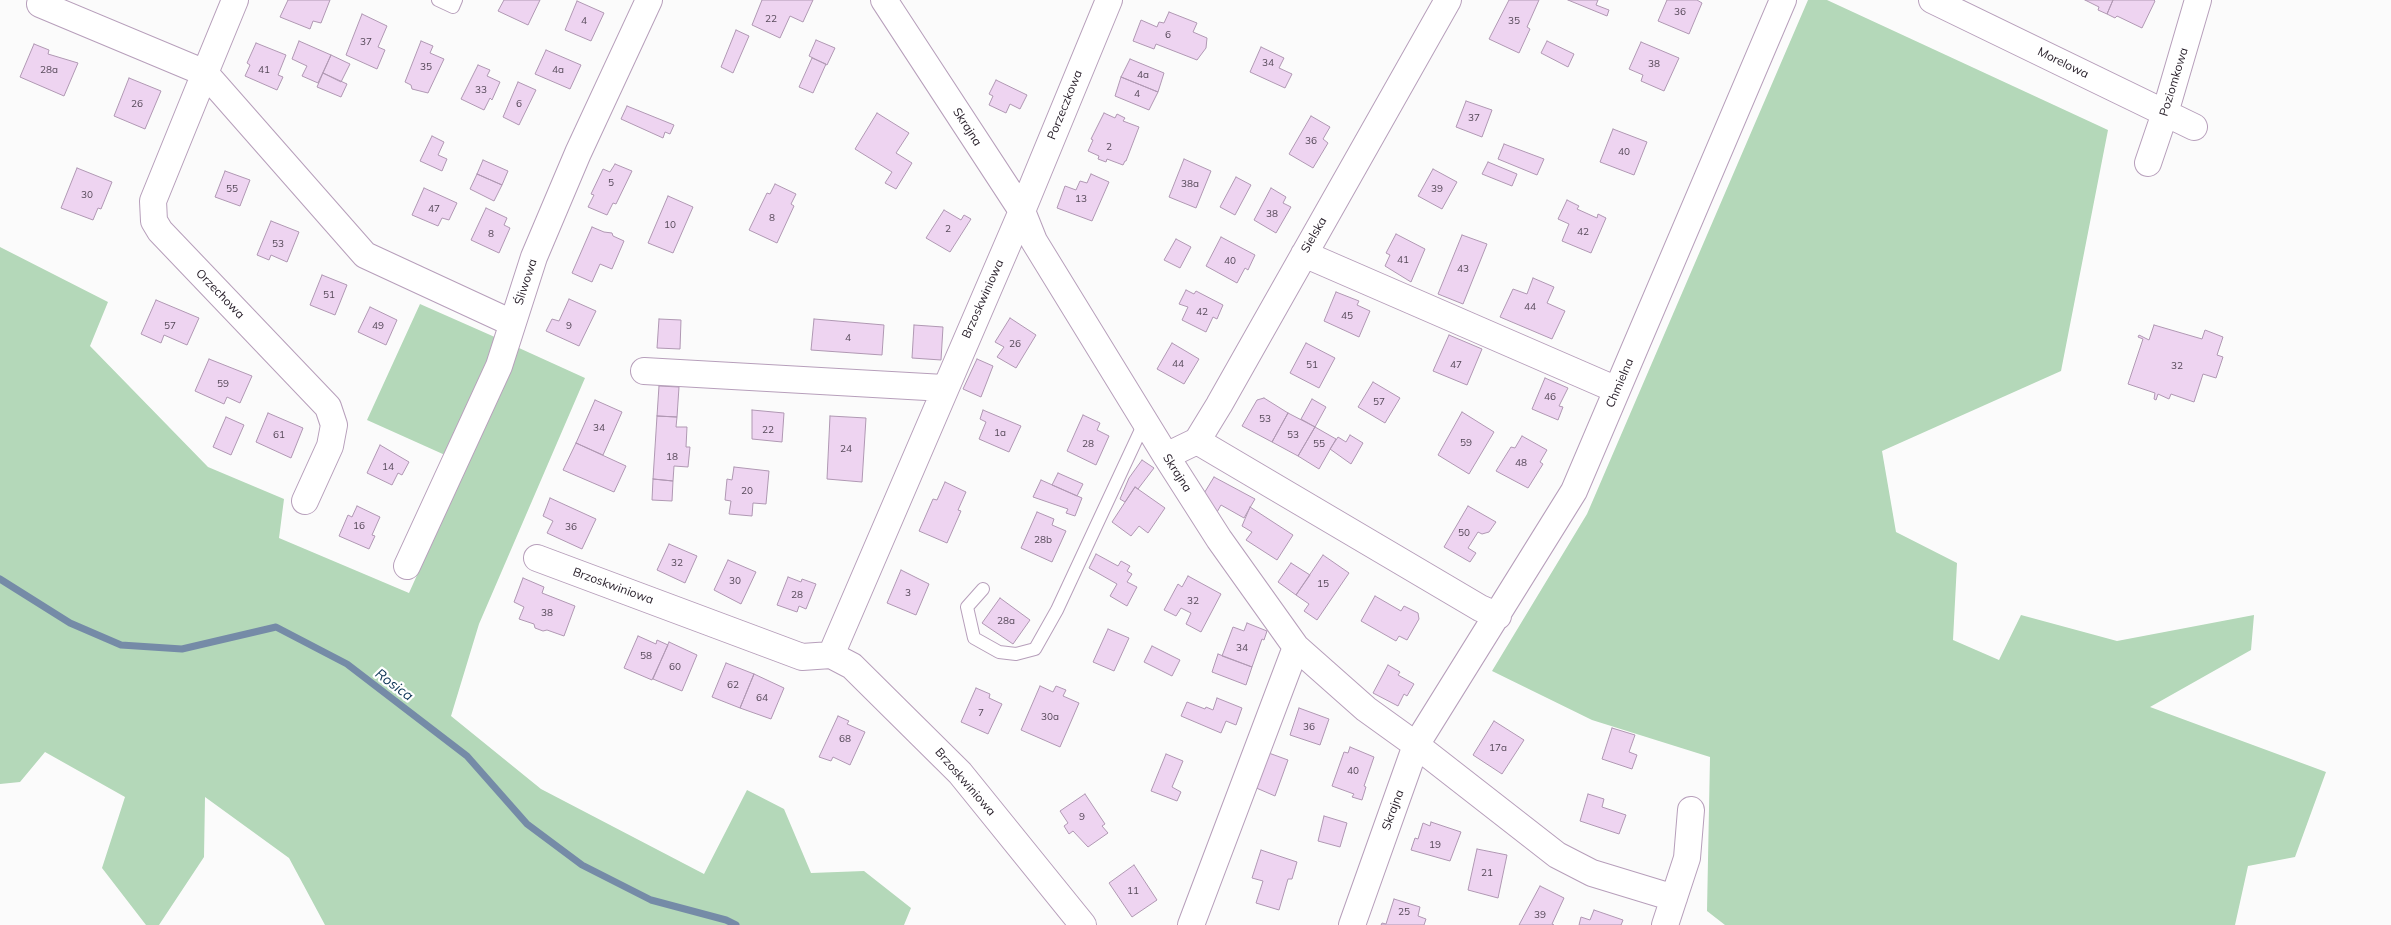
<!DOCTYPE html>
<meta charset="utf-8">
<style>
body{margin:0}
canvas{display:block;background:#fbfbfb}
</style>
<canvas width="2391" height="925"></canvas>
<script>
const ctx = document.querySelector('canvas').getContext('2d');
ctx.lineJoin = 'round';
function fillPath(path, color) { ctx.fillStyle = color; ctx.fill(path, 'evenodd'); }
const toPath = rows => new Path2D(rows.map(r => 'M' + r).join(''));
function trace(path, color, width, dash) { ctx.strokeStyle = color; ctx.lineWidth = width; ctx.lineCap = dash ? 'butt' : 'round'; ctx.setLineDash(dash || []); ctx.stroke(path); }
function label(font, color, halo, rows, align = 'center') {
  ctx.font = font + ' Mulish,sans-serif'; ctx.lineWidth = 4.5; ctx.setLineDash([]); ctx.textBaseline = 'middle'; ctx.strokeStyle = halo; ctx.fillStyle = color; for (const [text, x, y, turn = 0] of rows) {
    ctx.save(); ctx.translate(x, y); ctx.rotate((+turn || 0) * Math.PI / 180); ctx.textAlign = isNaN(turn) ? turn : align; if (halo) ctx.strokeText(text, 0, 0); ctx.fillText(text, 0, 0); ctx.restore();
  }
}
fillPath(toPath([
 [1808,0,1827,0,2108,130,2061,371,1882,451,1896,532,1957,563,1953,640,1999,660,2021,615,2117,641,2254,615,2251,650,2150,707,2326,772,2295,857,2248,866,2235,925,1725,925,1707,911,1710,757,1592,720,1492,671,1587,514],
 [0,247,108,302,90,346,208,467,284,499,279,538,409,593,519,348,585,378,479,624,451,716,541,789,704,874,747,790,784,809,811,873,864,871,911,908,904,925,325,925,289,858,205,797,204,857,159,925,146,925,102,868,125,797,45,752,20,782,0,784],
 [420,304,497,338,445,455,367,420]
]), '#b4d8b9');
trace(toPath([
 [0,579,70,623,121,645,182,649,276,627,347,664,467,756,527,824,582,865,651,900,726,920,736,925]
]), '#758ba7', 7);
const building = toPath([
 [288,0,330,0,321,23,313,21,310,29,280,17,288,0],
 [504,0,540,0,528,25,498,11,504,0],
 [762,0,813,0,803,22,790,16,780,38,752,25,762,0],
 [1509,0,1539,0,1527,27,1530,29,1519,53,1489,39,1509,0],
 [1568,0,1598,0,1596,5,1609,10,1607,16,1568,0],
 [1667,0,1697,0,1702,3,1689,34,1658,21,1667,0],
 [2085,0,2113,0,2107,14,2098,10,2099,7,2085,0],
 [2113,0,2154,0,2155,1,2142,28,2117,16,2115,18,2107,14,2113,0],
 [577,1,604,13,591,41,565,30,577,1],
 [1169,12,1197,23,1193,32,1207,38,1206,48,1197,60,1156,44,1154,49,1133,41,1141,20,1157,27,1159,22,1164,23,1169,12],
 [362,14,387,26,378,47,385,50,377,69,346,55,362,14],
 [736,30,749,36,733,73,721,67,736,30],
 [816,40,835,48,827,65,809,56,816,40],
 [299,41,331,55,318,83,302,76,307,66,292,59,299,41],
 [421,41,433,46,430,53,444,59,428,93,412,89,411,85,405,82,421,41],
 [1547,41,1574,54,1568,67,1541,53,1547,41],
 [1641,42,1679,58,1664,91,1641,81,1643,75,1629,69,1641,42],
 [256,43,286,55,278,75,283,77,277,90,245,76,250,65,247,63,256,43],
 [34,44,49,50,48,54,78,63,64,96,20,77,34,44],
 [1261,47,1284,58,1279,68,1292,74,1285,88,1250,72,1261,47],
 [546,50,581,65,570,89,535,74,546,50],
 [331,55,350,64,341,82,323,73,331,55],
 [812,58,826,64,813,93,799,87,812,58],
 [1130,59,1164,73,1158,92,1121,77,1130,59],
 [478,65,490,70,487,76,500,82,492,100,490,98,484,110,461,99,478,65],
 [323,73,347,84,341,97,317,87,323,73],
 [1121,77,1158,92,1149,110,1115,96,1121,77],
 [129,78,161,91,145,129,114,116,129,78],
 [996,80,1027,95,1020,109,1010,104,1006,113,989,105,993,96,989,94,996,80],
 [518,82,536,90,519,125,503,117,518,82],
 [1466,101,1492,110,1482,137,1456,127,1466,101],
 [627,106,674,125,670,134,665,132,663,138,621,119,627,106],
 [877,113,909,133,896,153,912,163,896,189,885,183,892,172,855,149,877,113],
 [1104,113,1115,118,1117,114,1125,118,1123,121,1139,127,1126,161,1125,161,1123,165,1107,159,1106,162,1098,159,1099,156,1088,151,1093,140,1091,139,1104,113],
 [1311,116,1330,127,1323,139,1328,143,1313,168,1289,154,1311,116],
 [1613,129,1647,142,1634,175,1600,162,1613,129],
 [432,136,444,142,438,155,447,159,442,171,420,161,432,136],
 [1504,144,1544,159,1537,175,1498,159,1504,144],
 [1184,159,1211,171,1196,208,1169,197,1184,159],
 [483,160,508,171,502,185,477,174,483,160],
 [1488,162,1517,174,1512,186,1482,174,1488,162],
 [615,164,632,171,616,204,613,203,607,215,588,207,594,195,591,194,603,169,610,172,615,164],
 [77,168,112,182,101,209,98,208,93,220,61,208,77,168],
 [1433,169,1457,182,1442,209,1418,196,1433,169],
 [225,171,250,180,240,206,215,197,225,171],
 [477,174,502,185,494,201,470,189,477,174],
 [1091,174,1109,182,1092,221,1057,208,1065,186,1076,190,1080,181,1087,183,1091,174],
 [1236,177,1251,185,1235,215,1220,207,1236,177],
 [775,184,796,194,791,204,794,206,777,243,749,230,767,193,770,194,775,184],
 [424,188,457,203,449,220,442,218,438,226,412,215,424,188],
 [1271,188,1286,197,1283,203,1291,207,1276,233,1254,220,1271,188],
 [668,196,693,207,673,253,648,243,668,196],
 [1567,200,1579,206,1577,209,1597,218,1598,214,1606,218,1591,253,1562,241,1569,224,1558,219,1567,200],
 [486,208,507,218,504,225,510,228,499,253,471,240,486,208],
 [944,210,961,220,964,215,971,219,950,252,926,238,944,210],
 [271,221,299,232,287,262,271,255,269,260,257,255,271,221],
 [592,227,604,232,612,233,613,236,624,241,612,269,600,264,592,282,572,273,592,227],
 [1396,234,1425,249,1411,282,1385,266,1390,255,1386,253,1396,234],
 [1462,235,1487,244,1463,304,1438,294,1462,235],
 [1221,237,1255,255,1248,270,1245,268,1237,283,1206,266,1221,237],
 [1176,239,1191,247,1180,268,1164,260,1176,239],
 [322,275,347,285,335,315,310,305,322,275],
 [1533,278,1554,287,1547,303,1565,311,1552,339,1500,317,1513,289,1527,294,1533,278],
 [1186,290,1194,294,1196,291,1223,305,1217,319,1213,317,1206,332,1182,320,1188,307,1179,304,1186,290],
 [1336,292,1359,301,1357,305,1370,311,1359,337,1324,321,1336,292],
 [569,299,596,311,579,346,546,331,552,319,559,321,569,299],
 [156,300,199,318,187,345,164,335,161,343,141,334,156,300],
 [370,307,397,320,386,345,358,332,370,307],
 [1010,318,1036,335,1016,368,997,357,1004,347,995,342,1010,318],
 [659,319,681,320,680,349,657,348,659,319],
 [814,319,884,325,882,355,811,350,814,319],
 [914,325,943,327,941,360,912,358,914,325],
 [2154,325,2202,339,2205,330,2223,337,2217,355,2223,357,2216,378,2203,374,2194,402,2171,394,2169,399,2158,394,2156,400,2154,399,2155,393,2128,384,2143,339,2138,337,2139,335,2149,340,2154,325],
 [1449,335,1482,349,1467,385,1433,371,1449,335],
 [1172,343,1199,359,1184,384,1157,369,1172,343],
 [1306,343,1335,358,1319,388,1290,373,1306,343],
 [209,359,252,376,240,403,227,397,224,404,195,391,209,359],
 [977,359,993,366,981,397,963,389,977,359],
 [1545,378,1568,388,1559,406,1563,407,1558,420,1532,409,1545,378],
 [1373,382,1400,398,1385,423,1358,407,1373,382],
 [659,386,679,387,677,417,657,416,659,386],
 [1264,398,1288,413,1272,442,1242,426,1257,400,1264,398],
 [1312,399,1326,407,1315,427,1301,419,1312,399],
 [595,400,622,412,603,455,576,443,595,400],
 [752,410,784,413,782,442,752,439,752,410],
 [983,410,1021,426,1009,452,979,439,986,422,980,419,983,410],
 [1462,412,1494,432,1469,474,1438,455,1462,412],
 [268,413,303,428,291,458,256,442,268,413],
 [1288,413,1315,427,1298,456,1272,442,1288,413],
 [1083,415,1100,423,1097,430,1109,436,1096,465,1067,451,1083,415],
 [657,416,677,417,676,427,687,427,686,447,690,447,688,467,674,466,673,481,653,479,657,416],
 [830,416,866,418,862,482,827,479,830,416],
 [226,417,244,425,231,455,213,447,226,417],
 [1315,427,1336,439,1319,469,1298,456,1315,427],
 [1350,435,1363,443,1351,464,1330,449,1338,437,1346,442,1350,435],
 [1522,436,1547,450,1540,462,1543,464,1528,488,1496,471,1511,447,1515,448,1522,436],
 [576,443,626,466,614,492,563,470,576,443],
 [380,445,409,462,402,475,398,473,392,485,367,473,380,445],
 [1142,460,1154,468,1138,489,1135,487,1125,502,1120,499,1129,478,1142,460],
 [734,467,769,471,766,504,753,503,752,516,729,514,731,501,725,500,727,479,732,480,734,467],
 [1058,473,1083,484,1077,496,1052,485,1058,473],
 [1214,477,1255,499,1244,518,1221,505,1217,512,1203,495,1214,477],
 [653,479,673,481,672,501,652,500,653,479],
 [1041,480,1082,498,1075,516,1066,513,1068,509,1033,497,1041,480],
 [945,482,966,492,958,510,961,511,947,543,919,531,933,499,937,500,945,482],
 [1135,487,1165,508,1148,533,1139,526,1131,536,1112,522,1135,487],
 [550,498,596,519,582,549,547,533,553,521,543,516,550,498],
 [357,506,380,517,372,535,375,536,369,549,339,536,348,515,352,517,357,506],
 [1468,506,1496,522,1489,532,1482,534,1478,532,1468,548,1476,553,1470,562,1444,547,1468,506],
 [1250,507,1293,535,1277,560,1246,540,1252,532,1242,526,1250,507],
 [1037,512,1054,519,1052,525,1066,531,1052,562,1021,548,1037,512],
 [669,544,697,556,685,583,657,570,669,544],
 [1096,554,1118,566,1121,561,1130,566,1127,571,1132,574,1127,582,1137,587,1127,606,1110,596,1117,584,1089,568,1096,554],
 [1323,555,1349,573,1317,620,1304,611,1309,604,1296,595,1323,555],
 [728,560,756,572,741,604,714,590,728,560],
 [1291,563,1310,575,1296,595,1278,582,1291,563],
 [901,570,929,584,916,615,887,603,901,570],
 [1188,576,1221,594,1201,632,1186,624,1191,613,1181,608,1176,616,1164,610,1178,584,1182,587,1188,576],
 [788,577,801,582,802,579,816,584,806,609,799,606,797,612,777,605,788,577],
 [523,578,544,587,542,593,575,606,564,636,547,630,543,631,535,628,534,624,519,619,524,607,514,602,523,578],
 [1375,596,1401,611,1404,606,1418,613,1419,619,1407,640,1399,636,1396,641,1361,621,1375,596],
 [1000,598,1030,620,1013,644,982,623,1000,598],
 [1247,623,1267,631,1264,640,1262,639,1252,667,1222,656,1233,627,1244,631,1247,623],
 [1108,629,1129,638,1114,671,1093,662,1108,629],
 [638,636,656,644,657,640,668,645,652,680,624,668,638,636],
 [669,642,697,655,682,691,653,679,669,642],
 [1152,646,1180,660,1172,676,1144,662,1152,646],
 [1218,654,1252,667,1246,685,1212,672,1218,654],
 [726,663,754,674,740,708,712,697,726,663],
 [1388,665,1400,672,1398,675,1414,684,1407,696,1404,694,1398,706,1373,693,1388,665],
 [754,674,784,688,771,719,740,708,754,674],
 [1040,686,1053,692,1056,686,1066,690,1063,696,1079,703,1060,747,1021,730,1040,686],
 [976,688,990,694,989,698,1002,704,988,734,961,722,976,688],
 [1217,698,1242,708,1236,725,1226,721,1221,733,1181,716,1187,702,1205,709,1206,707,1213,710,1217,698],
 [1299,708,1329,719,1320,745,1290,735,1299,708],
 [838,716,849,721,847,724,865,732,850,765,833,757,831,761,819,757,838,716],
 [1494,721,1524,740,1502,774,1473,755,1494,721],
 [1612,728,1635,735,1629,752,1637,755,1632,769,1602,759,1612,728],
 [1350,747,1374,757,1364,786,1366,787,1362,800,1352,797,1354,794,1332,786,1344,752,1348,753,1350,747],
 [1266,752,1288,760,1275,796,1254,787,1266,752],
 [1166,754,1183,761,1172,787,1181,792,1177,801,1151,791,1166,754],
 [1085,794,1105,824,1102,826,1108,833,1088,847,1073,831,1069,834,1064,826,1068,823,1060,811,1085,794],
 [1588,794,1604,799,1602,807,1626,815,1619,834,1580,821,1588,794],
 [1324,816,1347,823,1340,847,1318,841,1324,816],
 [1431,822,1461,832,1450,861,1411,850,1415,838,1418,839,1423,823,1430,826,1431,822],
 [1477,849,1507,855,1498,898,1468,890,1477,849],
 [1261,850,1297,862,1292,879,1288,879,1279,910,1256,903,1263,881,1252,878,1261,850],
 [1134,865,1157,900,1132,917,1109,883,1134,865],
 [1540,886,1564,898,1552,924,1554,925,1519,925,1540,886],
 [1394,899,1420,907,1418,916,1426,919,1424,925,1381,925,1382,923,1386,924,1394,899],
 [1594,910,1623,920,1621,925,1579,925,1581,917,1590,920,1594,910]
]);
fillPath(building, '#eed4f1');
trace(building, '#b098b3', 1);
const lane = toPath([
 [438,0,453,7,456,0],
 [983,589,967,607,974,638,999,652,1016,654,1035,649,1057,610,1145,421]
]);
const street = toPath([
 [235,0,205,73,365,255,512,323],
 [884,0,1022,211,1034,241,1166,456,1219,539,1296,647,1366,709,1416,745,1352,925],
 [1932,0,2194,127],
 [40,4,205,73,153,201,154,221,160,231,328,407,334,425,330,446,305,501],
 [2148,163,2165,113,2198,0],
 [1304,254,1617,390],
 [644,371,944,388],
 [1197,441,1480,608,1498,616],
 [1166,456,1197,441,1219,405,1448,0],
 [537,558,802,657,831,655],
 [407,566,499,366,534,257,578,153,649,0],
 [1674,898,1592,873,1557,855,1416,745,1574,491,1783,0],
 [1083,925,960,773,852,666,831,655,1022,211,1109,0],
 [1191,925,1296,647],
 [1665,925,1687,858,1691,810]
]);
trace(lane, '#b79fbb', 14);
trace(street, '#b79fbb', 28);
trace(lane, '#fff', 12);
trace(street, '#fff', 26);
label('10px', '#564959', null, [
 ["36",1680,12],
 ["22",771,19],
 ["4",584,21],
 ["35",1514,21],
 ["6",1168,35],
 ["37",366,42],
 ["34",1268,63],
 ["38",1654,64],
 ["35",426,67],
 ["28a",49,70],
 ["41",264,70],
 ["4a",558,70],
 ["4a",1143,75],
 ["33",481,90],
 ["4",1137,94],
 ["26",137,104],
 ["6",519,104],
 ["37",1474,118],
 ["36",1311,141],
 ["2",1109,147],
 ["40",1624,152],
 ["5",611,183],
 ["38a",1190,184],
 ["55",232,189],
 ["39",1437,189],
 ["30",87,195],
 ["13",1081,199],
 ["47",434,209],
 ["38",1272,214],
 ["8",772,218],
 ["10",670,225],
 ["2",948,229],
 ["42",1583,232],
 ["8",491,234],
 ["53",278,244],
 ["41",1403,260],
 ["40",1230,261],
 ["43",1463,269],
 ["51",329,295],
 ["44",1530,307],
 ["42",1202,312],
 ["45",1347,316],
 ["57",170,326],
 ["49",378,326],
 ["9",569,326],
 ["4",848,338],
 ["26",1015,344],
 ["44",1178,364],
 ["51",1312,365],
 ["47",1456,365],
 ["32",2177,366],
 ["59",223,384],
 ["46",1550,397],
 ["57",1379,402],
 ["53",1265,419],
 ["34",599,428],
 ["22",768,430],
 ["1a",1000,433],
 ["61",279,435],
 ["53",1293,435],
 ["59",1466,443],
 ["28",1088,444],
 ["55",1319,444],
 ["24",846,449],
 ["18",672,457],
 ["48",1521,463],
 ["14",388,467],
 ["20",747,491],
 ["16",359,526],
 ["36",571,527],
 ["50",1464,533],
 ["28b",1043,540],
 ["32",677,563],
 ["30",735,581],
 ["15",1323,584],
 ["3",908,593],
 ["28",797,595],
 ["32",1193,601],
 ["38",547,613],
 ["28a",1006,621],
 ["34",1242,648],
 ["58",646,656],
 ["60",675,667],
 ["62",733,685],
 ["64",762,698],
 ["7",981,713],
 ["30a",1050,717],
 ["36",1309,727],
 ["68",845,739],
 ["17a",1498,748],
 ["40",1353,771],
 ["9",1082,817],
 ["19",1435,845],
 ["21",1487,873],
 ["11",1133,891],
 ["25",1404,912],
 ["39",1540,915]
]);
label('12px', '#241b26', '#fff', [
 ["Morelowa",2063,63,26],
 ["Poziomkowa",2174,82,-73],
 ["Porzeczkowa",1065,105,-68],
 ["Skrajna",967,127,57],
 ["Sielska",1314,235,-60],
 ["Śliwowa",526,282,-72],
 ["Orzechowa",220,294,46],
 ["Brzoskwiniowa",983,299,-66],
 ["Chmielna",1620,383,-67],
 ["Skrajna",1177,473,57],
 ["Brzoskwiniowa",613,586,20],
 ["Brzoskwiniowa",965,782,49],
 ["Skrajna",1393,810,-70]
]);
label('italic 14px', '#093153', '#fff', [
 ["Rosica",394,685,37]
]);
</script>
